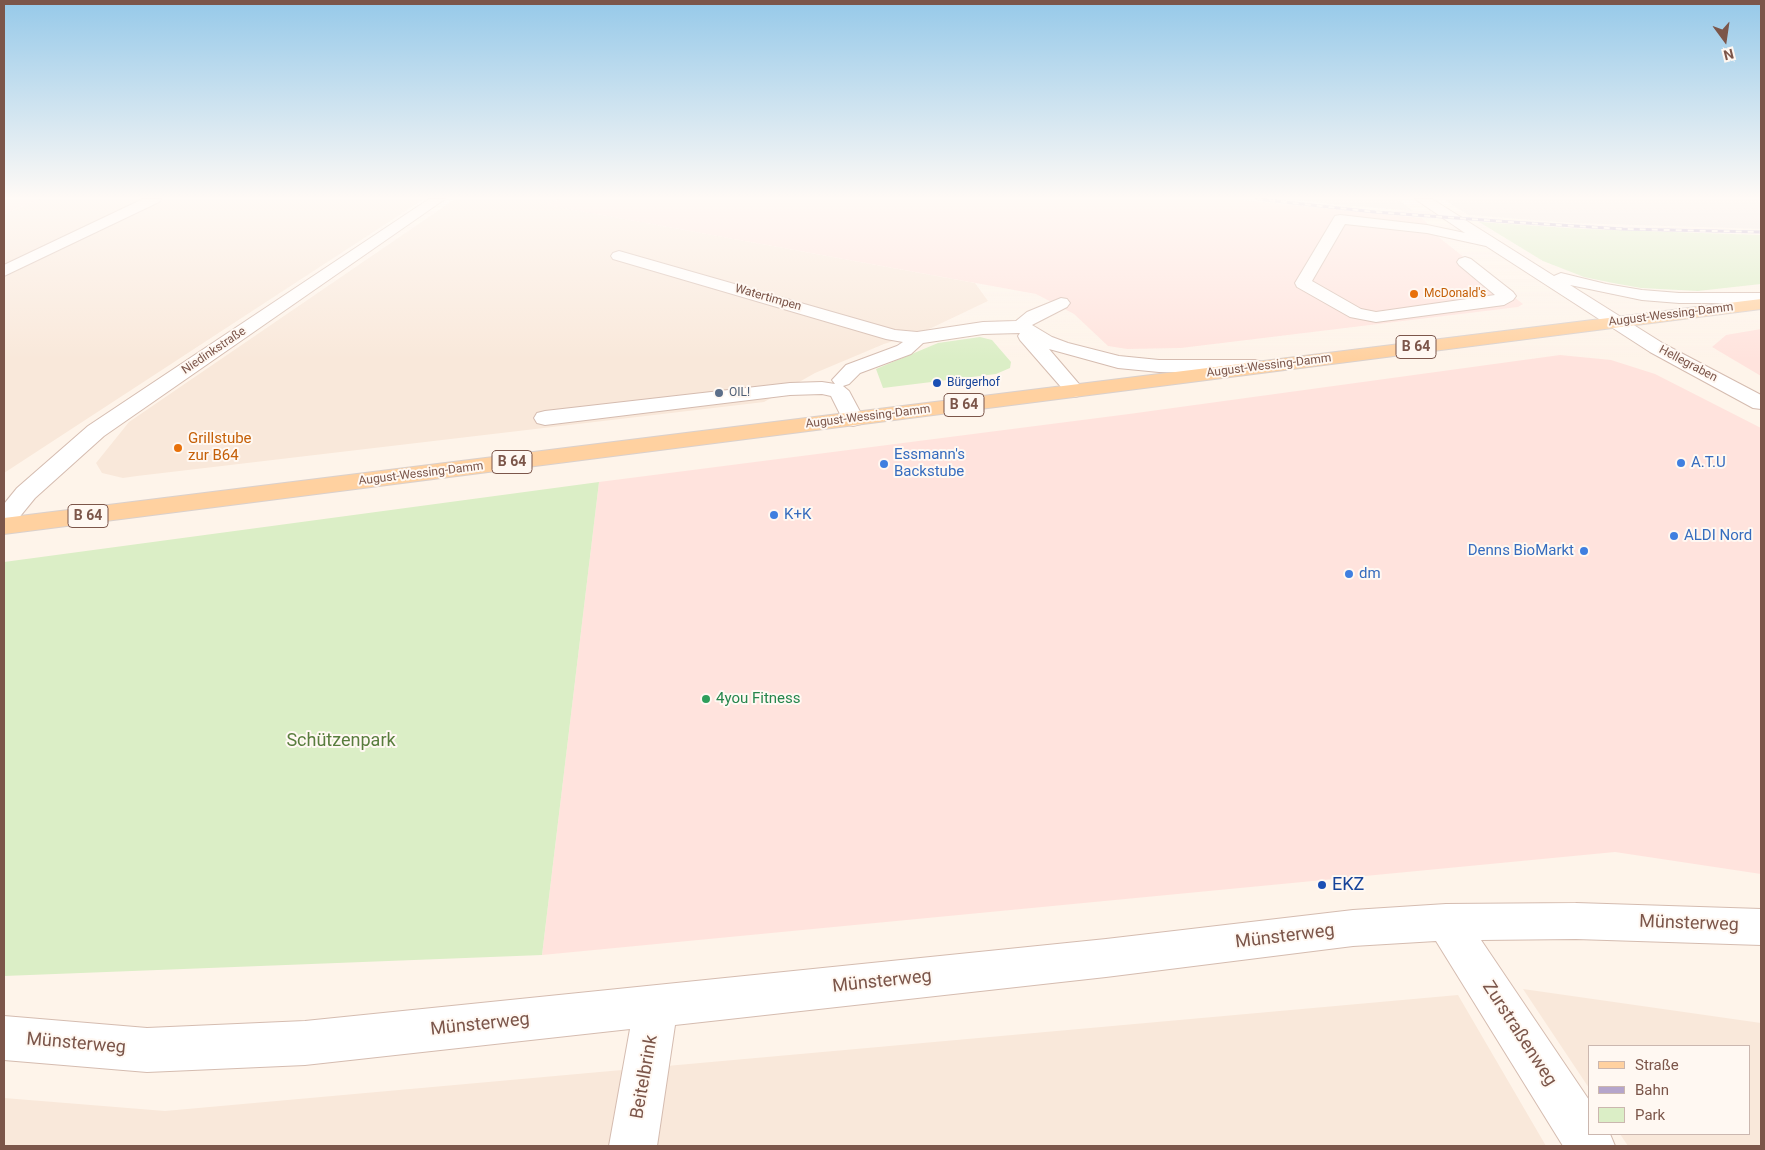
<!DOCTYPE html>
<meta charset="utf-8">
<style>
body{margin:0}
#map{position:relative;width:1765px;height:1150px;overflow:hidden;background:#fef4ea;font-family:Roboto,sans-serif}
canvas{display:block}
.frame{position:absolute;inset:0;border:5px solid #7c564a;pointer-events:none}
.legend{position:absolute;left:1588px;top:1045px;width:162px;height:90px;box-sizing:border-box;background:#fff8f2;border:1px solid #cbb7af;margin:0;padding:6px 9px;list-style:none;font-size:15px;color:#7c564a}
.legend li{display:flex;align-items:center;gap:10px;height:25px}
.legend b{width:25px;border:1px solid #cbb7af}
.north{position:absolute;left:1700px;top:15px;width:50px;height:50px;-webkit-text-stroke:4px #fff8f2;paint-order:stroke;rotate:166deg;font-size:14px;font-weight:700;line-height:20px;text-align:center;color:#7c564a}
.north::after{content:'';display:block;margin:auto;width:18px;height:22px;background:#7c564a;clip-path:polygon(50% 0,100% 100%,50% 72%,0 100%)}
</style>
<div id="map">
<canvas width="1765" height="1150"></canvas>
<div class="frame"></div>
<ul class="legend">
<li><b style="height:6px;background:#ffd1a0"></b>Straße</li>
<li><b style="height:6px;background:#b5a5cb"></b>Bahn</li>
<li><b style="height:14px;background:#dbeec6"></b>Park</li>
</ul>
<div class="north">N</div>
</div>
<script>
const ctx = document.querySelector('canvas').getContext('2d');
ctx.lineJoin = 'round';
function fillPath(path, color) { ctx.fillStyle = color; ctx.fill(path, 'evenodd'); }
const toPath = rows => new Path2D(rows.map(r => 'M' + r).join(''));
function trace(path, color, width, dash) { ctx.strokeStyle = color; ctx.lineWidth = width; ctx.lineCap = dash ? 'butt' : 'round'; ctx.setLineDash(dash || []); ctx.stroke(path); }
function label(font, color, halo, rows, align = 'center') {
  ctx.font = font + ' Roboto,sans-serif'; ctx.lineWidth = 4; ctx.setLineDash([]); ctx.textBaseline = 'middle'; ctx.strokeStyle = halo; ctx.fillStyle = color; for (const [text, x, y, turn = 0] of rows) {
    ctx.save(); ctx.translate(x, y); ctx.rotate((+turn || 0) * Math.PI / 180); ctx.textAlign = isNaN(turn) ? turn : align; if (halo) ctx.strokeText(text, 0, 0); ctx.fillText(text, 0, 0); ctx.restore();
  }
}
fillPath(toPath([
 [40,199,424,199,4,473,4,214],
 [455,199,559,199,548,205,975,283,988,301,925,331,884,344,815,373,764,402,137,476,123,478,102,473,96,463,129,422],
 [1523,989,1761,1023,1761,1146,1628,1146,1620,1134,1749,1134,1749,1046,1589,1046,1589,1088],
 [1458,995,1546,1146,4,1146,4,1098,165,1111]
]), '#f9e8da');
fillPath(toPath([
 [4,199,40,199,4,214],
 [559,199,1233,199,1422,218,1441,239,1523,304,1518,307,1181,348,1127,349,1108,346,1074,314,1036,294,547,205],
 [1761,329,1761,376,1712,347,1726,335],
 [1560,355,1611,360,1655,374,1761,428,1761,874,1615,852,542,955,599,482,1129,414]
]), '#ffe3dd');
fillPath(toPath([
 [1287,199,1397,199,1413,211,1341,205],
 [1443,199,1761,199,1761,229,1570,223,1468,215]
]), '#efe7e3');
fillPath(toPath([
 [1479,222,1584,229,1761,235,1761,284,1698,291,1641,288,1613,283,1584,277,1543,261],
 [980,337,992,340,1011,362,1010,368,996,374,883,388,876,369,938,343],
 [599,482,542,955,4,976,4,562]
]), '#dbeec6');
const minor = toPath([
 [143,199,161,199,159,202,4,276,4,265,143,199],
 [429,199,445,199,104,436,35,498,13,525,4,528,4,504,17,488,88,426,429,199],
 [1415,199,1432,199,1554,276,1561,273,1606,284,1642,290,1679,293,1761,293,1761,303,1679,303,1642,300,1570,285,1664,344,1761,395,1761,409,1753,408,1650,352,1486,246,1427,233,1345,224,1312,281,1361,309,1376,312,1495,295,1459,265,1457,262,1459,259,1465,257,1471,259,1513,292,1516,296,1513,300,1504,305,1376,322,1350,317,1297,287,1295,283,1335,216,1340,215,1427,225,1465,233,1415,199],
 [619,251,895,330,917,332,983,322,1016,321,1027,312,1061,298,1067,299,1070,303,1067,307,1032,325,1052,337,1068,343,1119,356,1159,360,1255,360,1262,362,1265,366,1262,370,1255,372,1159,372,1118,368,1049,349,1085,391,1082,395,1075,397,1068,395,1020,340,1018,336,1020,333,983,334,923,343,911,354,860,373,849,384,843,386,849,391,864,419,861,424,853,426,845,424,831,396,822,394,790,395,545,425,537,423,534,418,537,413,545,411,790,383,822,382,835,384,832,380,846,365,897,346,903,342,886,339,613,259,611,256,613,253,619,251],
 [1576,903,1761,909,1761,945,1576,939,1481,940,1589,1100,1589,1134,1610,1134,1615,1146,1563,1146,1436,941,1353,946,1106,977,675,1025,657,1146,609,1146,630,1029,305,1065,147,1072,4,1060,4,1016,147,1028,305,1021,1106,939,1353,910,1446,904,1576,903]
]);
const major = toPath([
 [1761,299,1761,309,4,534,4,518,1761,299]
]);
trace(minor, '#d5bcb0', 2);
trace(major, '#dad0cc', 2);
fillPath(minor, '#fff');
fillPath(major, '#ffd1a0');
const rail = toPath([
 [1257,199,1375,212,1511,222,1623,229,1761,232]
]);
trace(rail, '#b5a5cb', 3);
trace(rail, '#fff8f2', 2, [6]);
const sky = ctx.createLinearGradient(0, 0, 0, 360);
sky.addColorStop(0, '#96c9e9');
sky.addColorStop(0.55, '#fffaf6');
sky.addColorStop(1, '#fffaf600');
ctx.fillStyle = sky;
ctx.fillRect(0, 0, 1765, 360);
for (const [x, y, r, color] of [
 [1414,294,5,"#e8710a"],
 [937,383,5,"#1a4fb4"],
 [719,393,5,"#5c6f8a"],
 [178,448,5,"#e8710a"],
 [1681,463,5,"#3f7fe0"],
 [884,464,5,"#3f7fe0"],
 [774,515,5,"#3f7fe0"],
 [1674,536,5,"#3f7fe0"],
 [1584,551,5,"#3f7fe0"],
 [1349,574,5,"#3f7fe0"],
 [706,699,5,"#2e9e5b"],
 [1322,885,5,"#1a4fb4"]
]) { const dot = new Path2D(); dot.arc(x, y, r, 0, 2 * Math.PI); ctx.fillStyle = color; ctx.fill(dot); trace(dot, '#fff8f2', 2); }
label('12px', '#c56008', '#fff8f2', [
 ["McDonald's",1424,294]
], 'left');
label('12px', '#7c564a', '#fff8f2', [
 ["Watertimpen",768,298,16],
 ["August-Wessing-Damm",1671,315,-7],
 ["Niedinkstraße",214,351,-34],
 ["Hellegraben",1688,364,28],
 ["August-Wessing-Damm",1269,366,-7],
 ["August-Wessing-Damm",868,417,-7],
 ["August-Wessing-Damm",421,474,-7]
]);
label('12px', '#164399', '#fff8f2', [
 ["Bürgerhof",947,383]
], 'left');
label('12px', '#4e5e75', '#fff8f2', [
 ["OIL!",729,393]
], 'left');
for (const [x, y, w] of [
 [1416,347,40],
 [964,405,40],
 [512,462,40],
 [88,516,40]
]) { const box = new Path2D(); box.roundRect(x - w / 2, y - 11.5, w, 23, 4); ctx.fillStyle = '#fff8f2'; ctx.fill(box); trace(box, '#7c564a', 1); }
label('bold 14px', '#7c564a', null, [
 ["B 64",1416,347],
 ["B 64",964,405],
 ["B 64",512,462],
 ["B 64",88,516]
]);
label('15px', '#c56008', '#fff8f2', [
 ["Grillstube",188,439],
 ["zur B64",188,456]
], 'left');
label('15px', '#366cbe', '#fff8f2', [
 ["Essmann's",894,455],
 ["Backstube",894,472],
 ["A.T.U",1691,463],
 ["K+K",784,515],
 ["ALDI Nord",1684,536],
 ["Denns BioMarkt",1574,551,"right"],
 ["dm",1359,574]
], 'left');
label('15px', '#27864d', '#fff8f2', [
 ["4you Fitness",716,699]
], 'left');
label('18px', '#587d3d', '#fff8f2', [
 ["Schützenpark",341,741]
]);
label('18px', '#164399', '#fff8f2', [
 ["EKZ",1332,885]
], 'left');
label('18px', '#7c564a', '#fff8f2', [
 ["Münsterweg",1689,924,2],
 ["Münsterweg",1285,937,-7],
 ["Münsterweg",882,982,-6],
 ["Münsterweg",480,1025,-6],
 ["Zurstraßenweg",1519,1034,57],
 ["Münsterweg",76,1044,5],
 ["Beitelbrink",645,1077,-80]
]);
</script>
